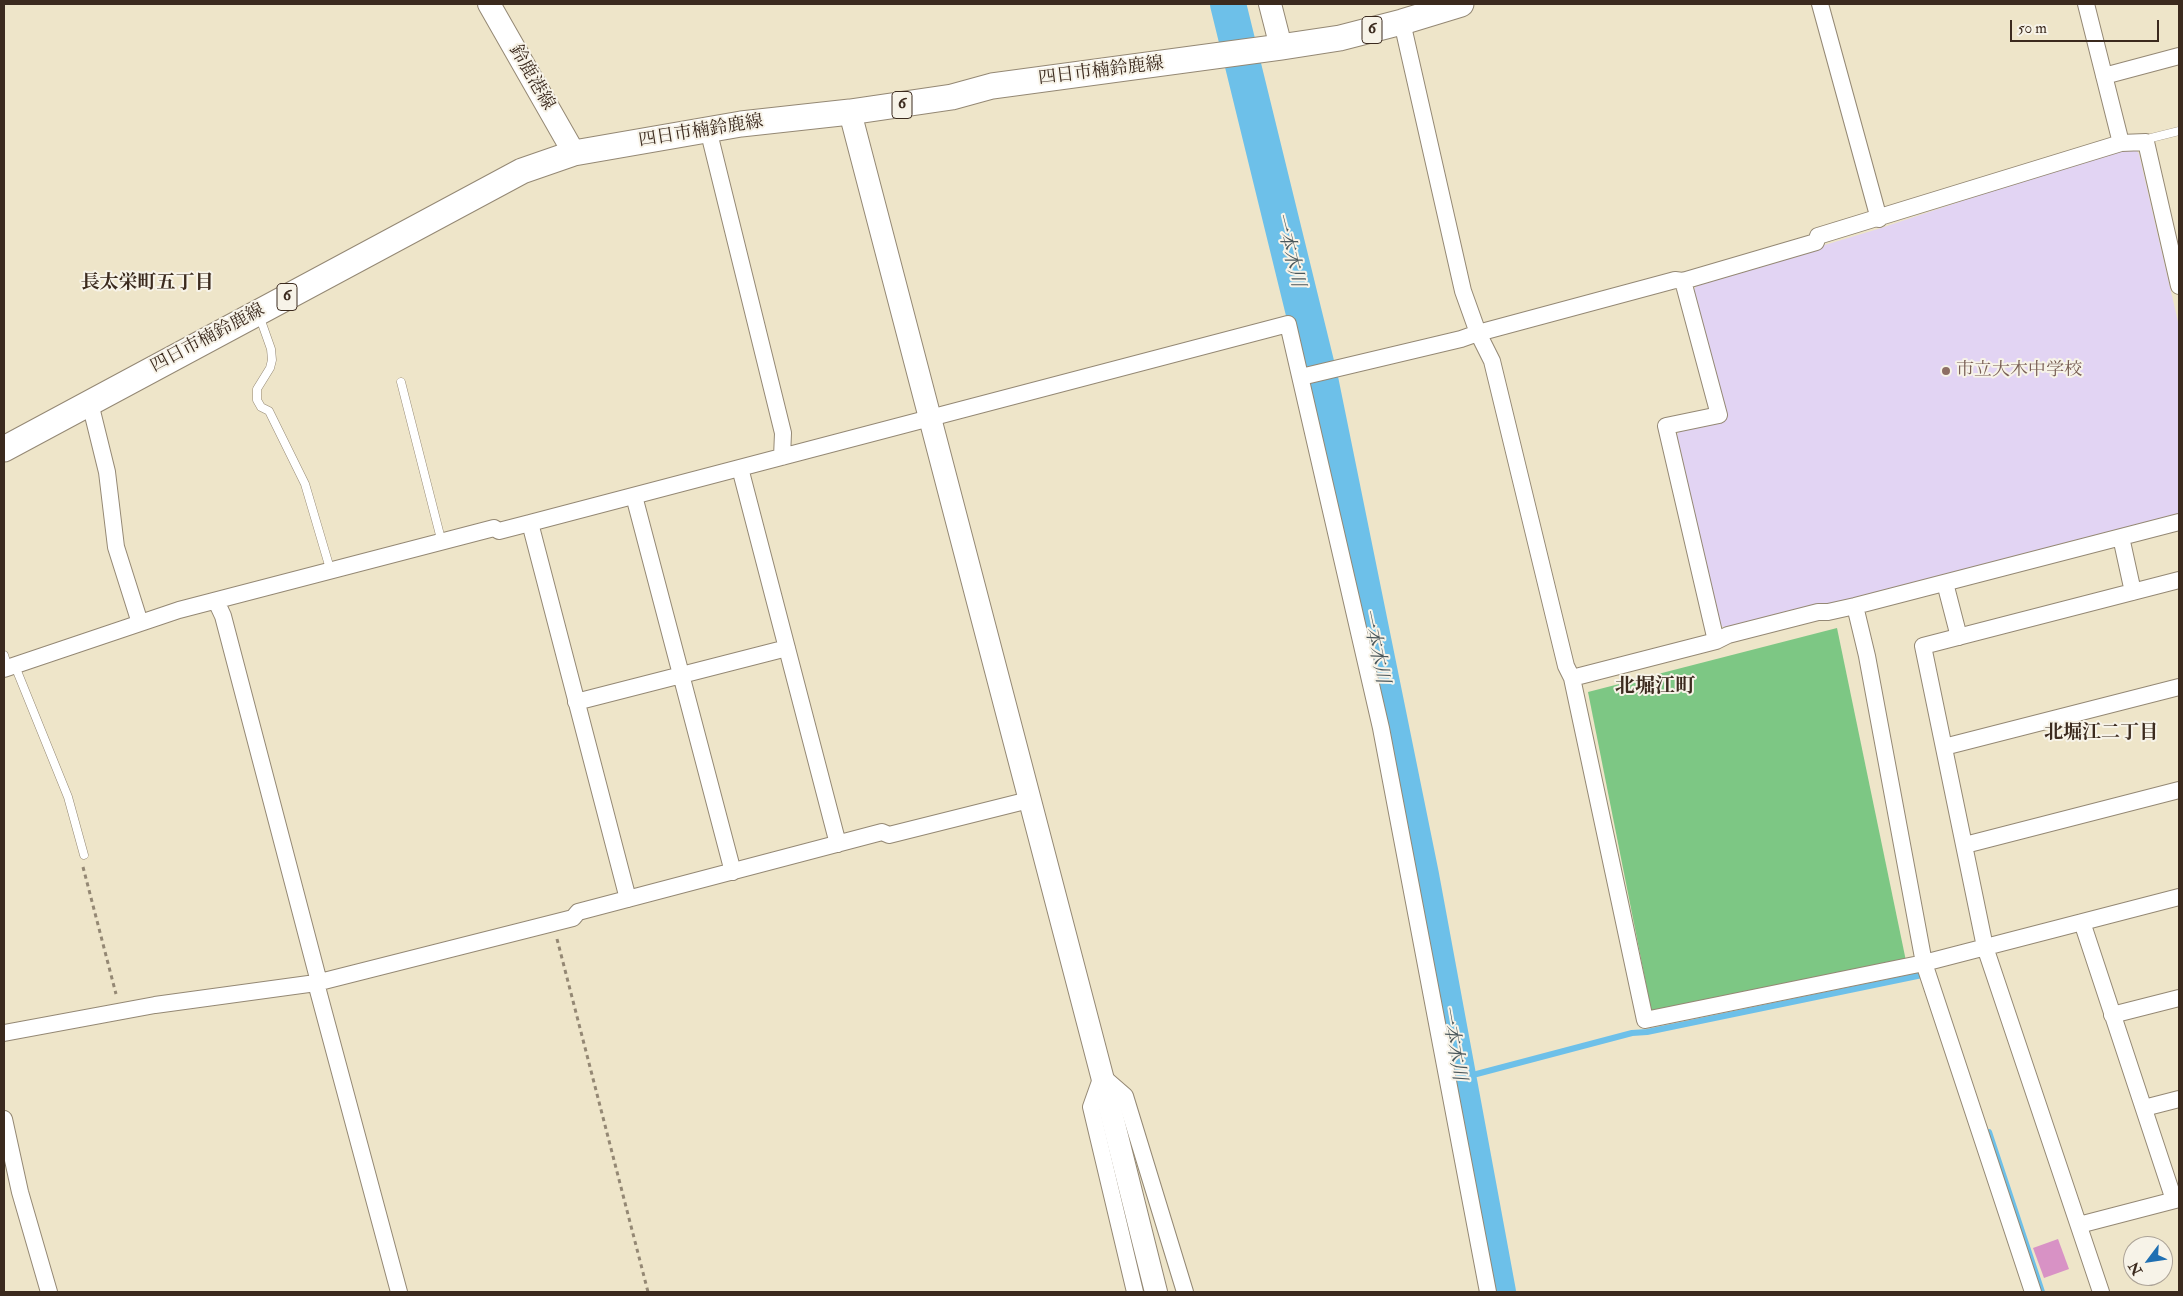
<!DOCTYPE html>
<meta charset="utf-8">
<style>
body{margin:0}
#map{position:relative;width:2183px;height:1296px;overflow:hidden;background:#eee5c9;font-family:"IM FELL Double Pica",serif}
canvas{display:block}
.frame{position:absolute;inset:0;border:5px solid #3b2a1e;pointer-events:none}
.north{position:absolute;left:2123px;top:1236px;width:50px;height:50px;box-sizing:border-box;background:#f7f3e8;border:1px solid #aca397;border-radius:50%;rotate:239deg;font-size:14px;font-weight:700;line-height:20px;text-align:center;color:#3b2a1e}
.north::after{content:'';display:block;margin:auto;width:18px;height:22px;background:#1f6fb2;clip-path:polygon(50% 0,100% 100%,50% 72%,0 100%)}
.scale{position:absolute;left:2010px;top:20px;width:149px;height:22px;box-sizing:border-box;border:2px solid #3b2a1e;border-top:0;padding-left:6px;font-size:15px;line-height:18px;white-space:nowrap;color:#3b2a1e;-webkit-text-stroke:4px #f7f3e8;paint-order:stroke}
</style>
<div id="map">
<canvas width="2183" height="1296"></canvas>
<div class="frame"></div>
<div class="north">N</div>
<div class="scale">50 m</div>
</div>
<script>
const ctx = document.querySelector('canvas').getContext('2d');
ctx.lineJoin = 'round';
function fillPath(path, color) { ctx.fillStyle = color; ctx.fill(path, 'evenodd'); }
const toPath = rows => new Path2D(rows.map(r => 'M' + r).join(''));
function trace(path, color, width, dash) { ctx.strokeStyle = color; ctx.lineWidth = width; ctx.lineCap = dash ? 'butt' : 'round'; ctx.setLineDash(dash || []); ctx.stroke(path); }
function label(font, color, halo, rows, align = 'center') {
  ctx.font = font + ' "IM FELL Double Pica","Noto Serif JP",serif'; ctx.lineWidth = 4; ctx.setLineDash([]); ctx.textBaseline = 'middle'; ctx.strokeStyle = halo; ctx.fillStyle = color; for (const [text, x, y, turn = 0] of rows) {
    ctx.save(); ctx.translate(x, y); ctx.rotate((+turn || 0) * Math.PI / 180); ctx.textAlign = isNaN(turn) ? turn : align; if (halo) ctx.strokeText(text, 0, 0); ctx.fillText(text, 0, 0); ctx.restore();
  }
}
fillPath(toPath([
 [2135,148,2139,154,2179,326,2179,517,1825,608,1726,630,1720,624,1677,435,1681,428,1724,417,1693,291,1698,283,1878,229,2067,166]
]), '#e2d4f3');
fillPath(toPath([
 [1837,628,1906,961,1652,1014,1588,692]
]), '#7dc784');
trace(toPath([
 [1469,1076,1632,1033,1647,1032,1927,974],
 [1989,1132,2042,1292]
]), '#6dc0e9', 6);
trace(toPath([
 [1228,4,1321,383,1421,875,1498,1292]
]), '#6dc0e9', 36);
fillPath(toPath([
 [2058,1239,2069,1269,2044,1278,2033,1248]
]), '#d892c5');
const lane = toPath([
 [2146,142,2151,138,2179,131],
 [259,315,271,349,272,360,270,368,257,389,257,400,261,407,269,411,305,484,331,572],
 [401,382,442,543],
 [4,655,8,668],
 [15,666,68,797,84,855]
]);
const street = toPath([
 [1820,4,1879,219],
 [2086,4,2121,143],
 [1402,22,1463,291,1478,333,1492,361,1566,666,1572,678,1645,1020,1924,963,2179,897],
 [2104,76,2179,56],
 [708,129,783,433,782,457],
 [1683,281,1719,415,1666,426,1716,641],
 [1301,377,1461,339,1478,333,1675,280,1683,281,1816,242,1818,236,2121,143,2146,142,2179,286],
 [90,403,107,472,116,547,140,623],
 [740,468,838,844],
 [634,496,733,872],
 [530,523,628,899],
 [2121,537,2133,592],
 [1945,583,1959,637],
 [216,601,223,616,319,982],
 [1855,606,1867,656,1924,963,2033,1292],
 [4,669,179,610,494,528,499,531,530,523,1288,324,1381,728,1488,1292],
 [1572,678,1716,641,1728,635,1818,612,1828,612,1855,606,2179,522],
 [576,702,787,648],
 [1944,747,2179,687],
 [1965,845,2179,790],
 [2082,922,2174,1200],
 [316,983,399,1292],
 [2112,1015,2179,998],
 [4,1033,155,1005,316,983,573,918,578,912,882,832,889,835,1029,800],
 [2144,1108,2179,1099],
 [4,1119,20,1192,49,1292],
 [2079,1225,2179,1199],
 [1135,1292,1091,1107,1102,1076,1125,1096,1185,1292],
 [2101,1292,1985,947,1923,646,2179,580]
]);
const secondary = toPath([
 [489,4,574,153],
 [1270,4,1281,47],
 [850,112,1102,1076,1156,1292]
]);
const primary = toPath([
 [4,449,522,171,574,153,741,124,850,112,952,97,992,86,1281,47,1340,38,1402,22,1461,4]
]);
trace(lane, '#948874', 9);
trace(street, '#948874', 18);
trace(secondary, '#948874', 24);
trace(primary, '#948874', 27);
trace(toPath([
 [83,867,116,994],
 [557,939,648,1292]
]), '#948874', 3, [4, 4]);
trace(lane, '#fff', 8);
trace(street, '#fff', 16);
trace(secondary, '#fff', 22);
trace(primary, '#fff', 25);
for (const [x, y, r, color] of [
 [1946,371,5,"#8d6e63"]
]) { const dot = new Path2D(); dot.arc(x, y, r, 0, 2 * Math.PI); ctx.fillStyle = color; ctx.fill(dot); trace(dot, '#f7f3e8', 2); }
for (const [x, y, w] of [
 [1372,30,20],
 [902,105,20],
 [287,297,20]
]) { const box = new Path2D(); box.roundRect(x - w / 2, y - 13.5, w, 27, 4); ctx.fillStyle = '#f7f3e8'; ctx.fill(box); trace(box, '#3b2a1e', 1); }
label('bold 16px', '#3b2a1e', null, [
 ["6",1372,30],
 ["6",902,105],
 ["6",287,297]
]);
label('18px', '#3b2a1e', '#f7f3e8', [
 ["四日市楠鈴鹿線",1101,72,-7],
 ["鈴鹿港線",531,78,60],
 ["四日市楠鈴鹿線",701,132,-9],
 ["四日市楠鈴鹿線",208,339,-28]
]);
label('18px', '#785e54', '#f7f3e8', [
 ["市立大木中学校",1956,371]
], 'left');
label('italic 19px', '#4a575b', '#f7f3e8', [
 ["一本木川",1288,250,76],
 ["一本木川",1374,646,78],
 ["一本木川",1452,1043,80]
]);
label('bold 19px', '#3b2a1e', '#f7f3e8', [
 ["長太栄町五丁目",147,284],
 ["北堀江二丁目",2101,734]
]);
label('bold 20px', '#3b2a1e', '#f7f3e8', [
 ["北堀江町",1655,688]
]);
</script>
